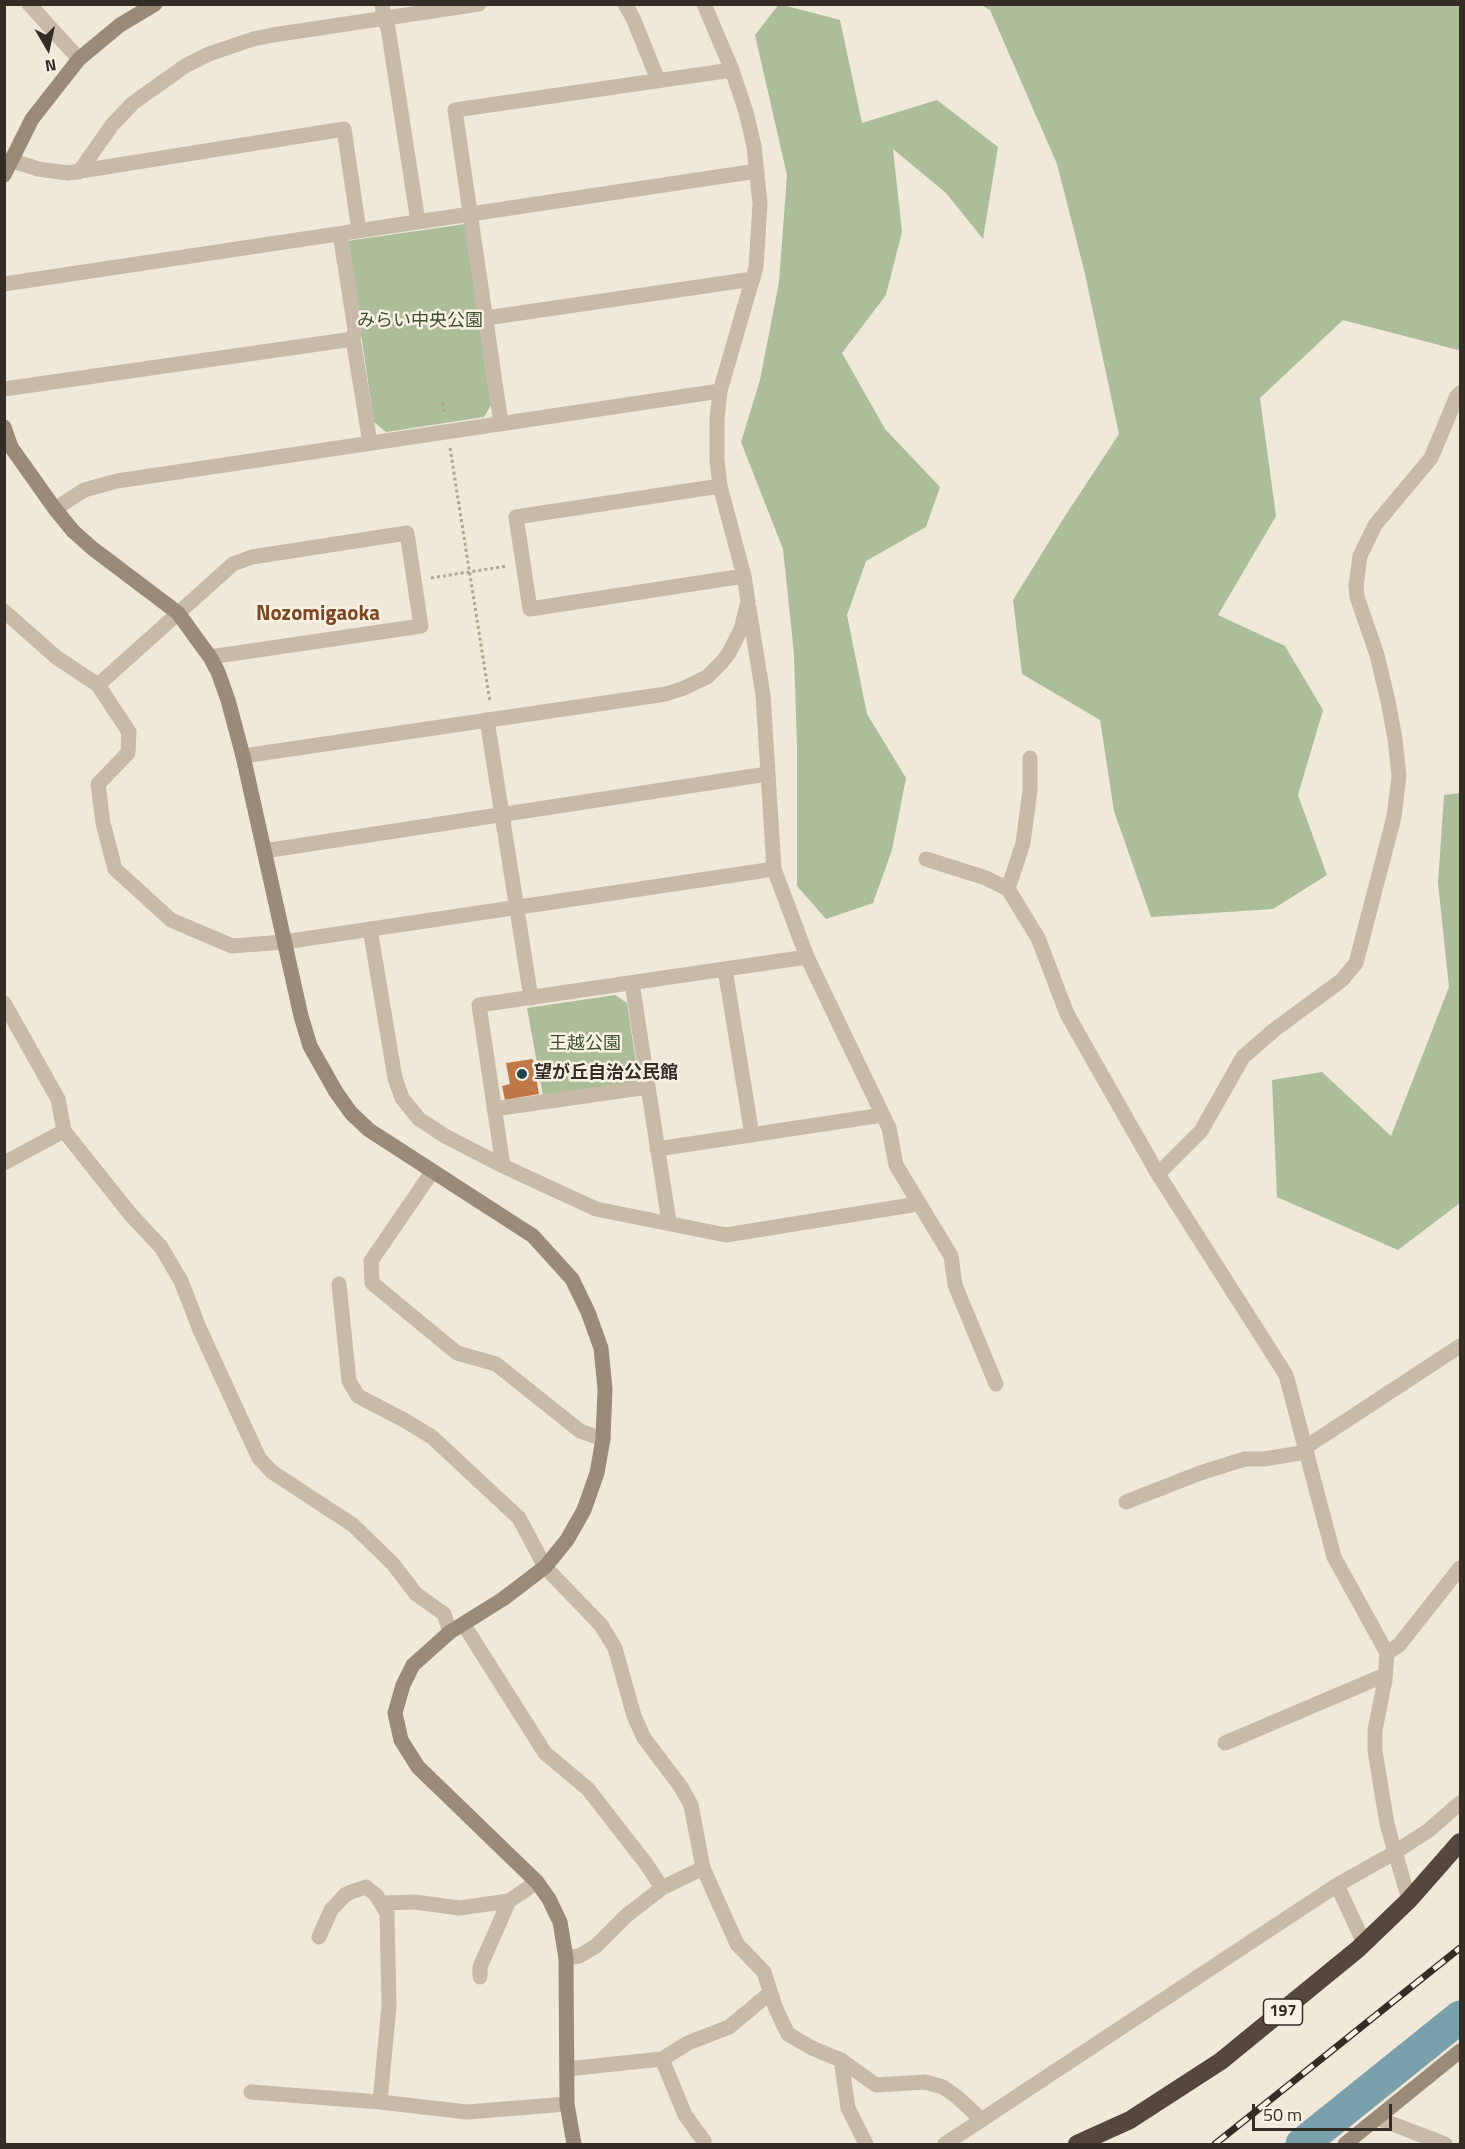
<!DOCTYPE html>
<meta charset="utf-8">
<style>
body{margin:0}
#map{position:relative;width:1465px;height:2149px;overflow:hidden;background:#f0e9d9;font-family:"Titillium Web",sans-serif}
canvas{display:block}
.frame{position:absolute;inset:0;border:6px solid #332d26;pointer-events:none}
.north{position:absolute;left:18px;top:18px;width:60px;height:60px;-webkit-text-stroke:4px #f8f2e5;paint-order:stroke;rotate:171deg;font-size:16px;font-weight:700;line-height:24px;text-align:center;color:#332d26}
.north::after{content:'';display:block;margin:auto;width:21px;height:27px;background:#332d26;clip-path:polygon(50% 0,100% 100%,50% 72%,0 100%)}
.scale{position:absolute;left:1252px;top:2104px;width:140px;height:27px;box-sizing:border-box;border:3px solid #332d26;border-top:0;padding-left:8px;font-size:18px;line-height:21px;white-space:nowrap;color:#332d26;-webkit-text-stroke:4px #f8f2e5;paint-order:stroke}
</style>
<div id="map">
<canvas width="1465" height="2149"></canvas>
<div class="frame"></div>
<div class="north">N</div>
<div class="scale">50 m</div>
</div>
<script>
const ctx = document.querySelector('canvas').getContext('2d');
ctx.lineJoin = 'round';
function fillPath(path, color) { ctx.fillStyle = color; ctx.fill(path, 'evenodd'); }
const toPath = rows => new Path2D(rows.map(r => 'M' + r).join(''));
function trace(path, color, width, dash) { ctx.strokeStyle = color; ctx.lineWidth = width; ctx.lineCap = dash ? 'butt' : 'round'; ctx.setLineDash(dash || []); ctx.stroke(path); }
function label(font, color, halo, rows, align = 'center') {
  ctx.font = font + ' "Titillium Web","Noto Sans JP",sans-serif'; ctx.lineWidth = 5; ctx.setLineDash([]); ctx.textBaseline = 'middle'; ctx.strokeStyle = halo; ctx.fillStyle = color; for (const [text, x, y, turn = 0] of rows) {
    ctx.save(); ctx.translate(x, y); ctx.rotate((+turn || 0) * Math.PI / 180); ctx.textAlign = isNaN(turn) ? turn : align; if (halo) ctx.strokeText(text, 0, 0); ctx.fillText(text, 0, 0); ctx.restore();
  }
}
fillPath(toPath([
 [779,4,840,20,862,123,937,100,998,147,983,239,946,193,893,149,902,232,886,295,842,353,885,429,940,487,926,527,866,561,847,615,867,714,906,778,892,850,873,903,826,919,797,886,797,746,794,654,783,549,741,442,760,380,779,282,787,175,755,35],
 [981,5,1460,5,1460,347,1458,350,1343,320,1260,398,1276,516,1218,615,1285,646,1323,710,1298,795,1327,875,1273,909,1151,917,1114,811,1100,720,1022,674,1013,600,1065,516,1119,434,1085,274,1057,164,990,10],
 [465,224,491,405,484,417,386,432,374,422,347,241],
 [1460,793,1460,1203,1398,1250,1277,1197,1272,1080,1322,1072,1391,1136,1449,987,1438,883,1444,795],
 [615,995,627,1003,639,1082,543,1096,527,1008]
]), '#acbd9a');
trace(toPath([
 [1302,2144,1460,2017]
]), '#7aa1ab', 33);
fillPath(toPath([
 [533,1059,539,1094,505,1100,502,1086,510,1084,506,1063]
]), '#bf7848');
trace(toPath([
 [443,403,445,415],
 [450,448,490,702],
 [431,578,507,566]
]), '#b2a590', 3, [3, 3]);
trace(toPath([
 [29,4,79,59],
 [382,4,384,19,388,28,418,222],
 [625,4,633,18,658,80],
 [10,160,38,169,68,173,344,129,359,231],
 [79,172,112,125,133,103,185,66,209,54,253,39,273,35,479,4],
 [340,234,355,329,353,339],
 [4,284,757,171],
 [486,318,753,279],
 [4,389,353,339,370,443],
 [501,423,455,110,732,70],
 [720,486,516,517,530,609,744,576],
 [55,509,84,490,117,481,720,391],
 [749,608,763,695,774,869,807,957,889,1128,896,1165,951,1256,955,1285,996,1384],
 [4,611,56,657,98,685,129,732,128,753,98,784,103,823,115,869,171,920,232,946,284,942,774,869],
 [98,685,233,564,252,557,407,533,421,626,210,657],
 [487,720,531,998],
 [243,756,666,694,684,688,707,677,722,662,729,653,741,629,748,602,744,576,720,486,717,460,717,419,720,391,756,267,760,204,754,146,746,112,732,70,704,4],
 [264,851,767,774],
 [926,859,986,878,1008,889,1038,938,1067,1014,1158,1174,1286,1375,1334,1557,1387,1653,1385,1680,1375,1730,1375,1751,1387,1824,1409,1900],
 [1008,889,1023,843,1030,790,1030,758],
 [370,929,395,1078,402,1098,419,1119,445,1136,503,1166,596,1209,726,1235,918,1204],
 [725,969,752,1135],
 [632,983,669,1222],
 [4,1003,58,1099,64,1131,4,1163],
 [494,1109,648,1087],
 [64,1131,131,1215,161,1247,181,1281,200,1330,259,1458,272,1472,353,1525,393,1564,416,1594,444,1614,450,1632],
 [657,1149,883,1115],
 [503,1166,479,1005,807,957],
 [432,1172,371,1261,372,1283,457,1353,496,1364,580,1431,603,1439],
 [1158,1174,1201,1131,1243,1057,1274,1030,1342,980,1356,963,1394,817,1399,776,1395,739,1388,701,1377,655,1357,597,1356,586,1360,556,1375,525,1431,458,1457,396,1460,393],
 [339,1284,349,1381,358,1396,404,1420,432,1437,506,1506,519,1518,545,1567,601,1625,615,1648,634,1716,644,1738,681,1787,691,1805,703,1868],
 [1306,1447,1460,1346],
 [1126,1502,1200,1473,1245,1459,1264,1459,1307,1452],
 [464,1625,545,1753,588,1789,647,1865,662,1888],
 [1387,1653,1399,1645,1460,1568],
 [1225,1743,1385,1675],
 [1337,1885,1364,1943],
 [381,1903,415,1902,459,1908,509,1901,537,1882],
 [319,1937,331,1910,345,1895,351,1892,366,1887,376,1895,387,1913,389,2006,380,2102],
 [566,1958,579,1956,596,1946,626,1916,662,1888,703,1868,737,1944,764,1972,776,2009,788,2034,812,2048,841,2060,848,2108,866,2144],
 [480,1977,480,1967,509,1901],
 [662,2059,685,2115,704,2141],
 [841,2060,876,2085,925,2082,943,2087,957,2097,982,2120],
 [567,2069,662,2059,688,2043,729,2027,770,1993],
 [251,2092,380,2102,467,2112,567,2104],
 [1377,2118,1445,2144],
 [945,2144,1337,1885,1394,1853,1429,1830,1460,1803]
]), '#c7baa6', 15);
trace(toPath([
 [4,175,32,119,79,59,120,25,155,4],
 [4,427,11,447,55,509,73,531,92,548,178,613,210,657,218,672,228,700,243,756,301,1016,310,1046,336,1092,351,1113,369,1130,533,1236,572,1279,588,1312,601,1348,605,1389,603,1439,597,1473,584,1510,567,1540,545,1567,503,1599,450,1632,413,1665,403,1685,395,1713,401,1740,418,1767,537,1882,549,1899,560,1922,566,1958,567,2104,574,2144],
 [1345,2144,1460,2051]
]), '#9a8a78', 15);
trace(toPath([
 [1077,2144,1130,2120,1221,2061,1358,1949,1409,1900,1460,1842]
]), '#54483e', 18);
const rail = toPath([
 [1215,2144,1460,1948]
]);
trace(rail, '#332d26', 7);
trace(rail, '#f8f2e5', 4.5, [14]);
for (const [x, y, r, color] of [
 [522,1074,6,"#1f4652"]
]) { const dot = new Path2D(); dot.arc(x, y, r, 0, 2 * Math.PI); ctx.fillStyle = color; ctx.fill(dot); trace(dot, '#f8f2e5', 2); }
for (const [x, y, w] of [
 [1283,2012,39]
]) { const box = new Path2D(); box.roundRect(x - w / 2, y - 13, w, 26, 4.5); ctx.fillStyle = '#f8f2e5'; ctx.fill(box); trace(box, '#332d26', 1.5); }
label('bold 16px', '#332d26', null, [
 ["197",1283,2012]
]);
label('18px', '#3d502c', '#f8f2e5', [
 ["みらい中央公園",420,322],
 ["王越公園",585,1045]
]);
label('bold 18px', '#332d26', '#f8f2e5', [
 ["望が丘自治公民館",534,1074]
], 'left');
label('bold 21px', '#7d4824', '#f8f2e5', [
 ["Nozomigaoka",318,615]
]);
</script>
